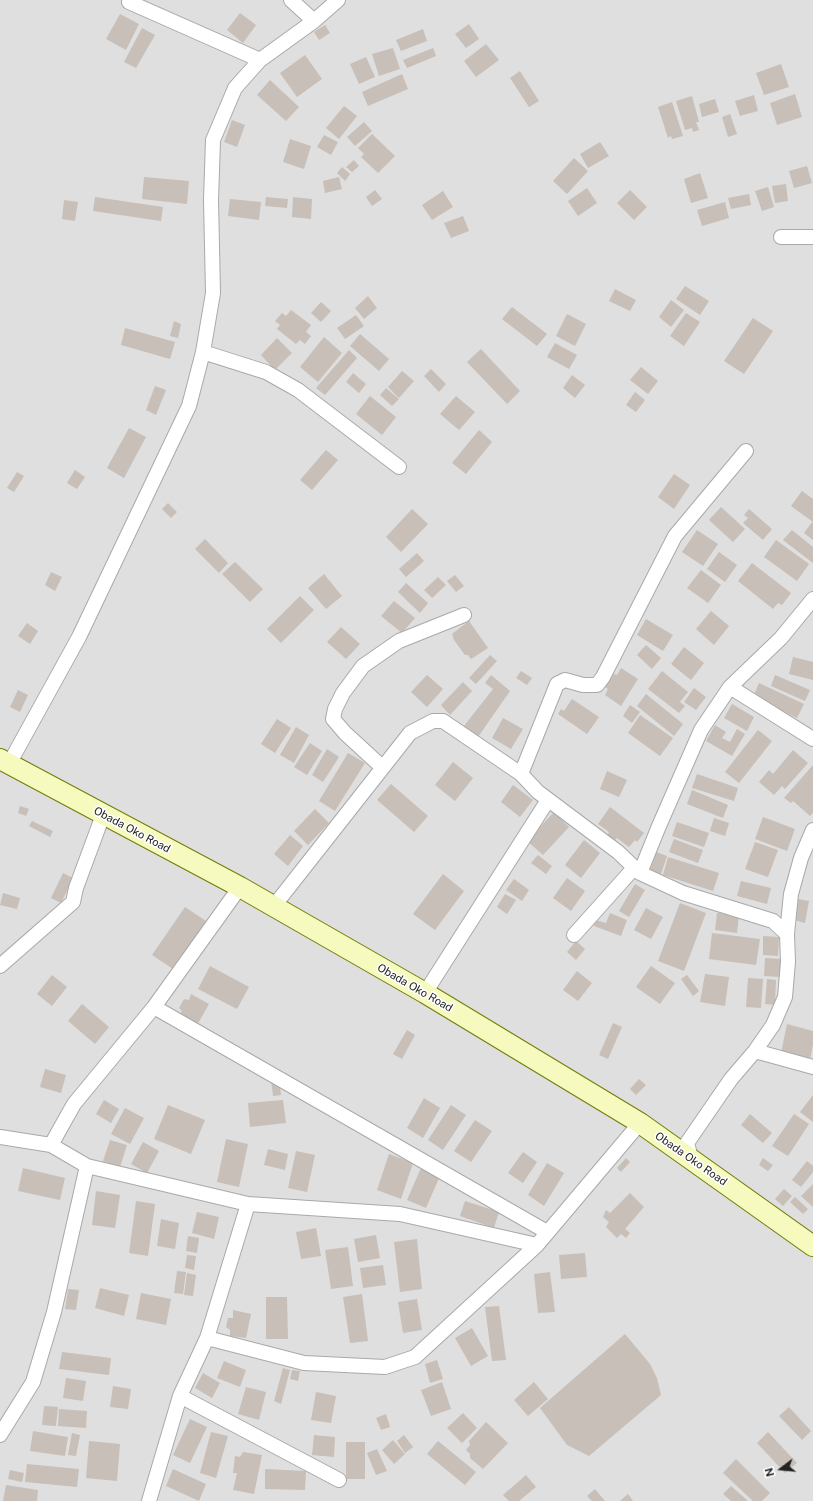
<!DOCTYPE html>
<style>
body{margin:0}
#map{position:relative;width:813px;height:1501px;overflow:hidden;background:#f2efe9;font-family:"Public Sans",sans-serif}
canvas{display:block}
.north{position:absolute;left:761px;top:1449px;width:40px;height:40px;-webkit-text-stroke:3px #fff;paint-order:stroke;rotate:254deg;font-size:11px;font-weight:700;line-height:16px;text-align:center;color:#222}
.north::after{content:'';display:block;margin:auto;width:14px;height:18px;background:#222;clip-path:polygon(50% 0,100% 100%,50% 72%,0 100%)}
</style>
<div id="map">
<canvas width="813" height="1501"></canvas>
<div class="north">N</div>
</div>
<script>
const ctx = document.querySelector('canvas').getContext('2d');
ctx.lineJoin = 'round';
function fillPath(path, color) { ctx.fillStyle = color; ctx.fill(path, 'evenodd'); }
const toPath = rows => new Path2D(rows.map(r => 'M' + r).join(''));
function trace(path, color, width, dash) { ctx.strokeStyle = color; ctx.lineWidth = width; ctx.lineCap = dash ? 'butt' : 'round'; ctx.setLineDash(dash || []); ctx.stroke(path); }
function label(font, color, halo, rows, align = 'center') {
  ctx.font = font + ' "Public Sans",sans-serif'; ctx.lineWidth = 3; ctx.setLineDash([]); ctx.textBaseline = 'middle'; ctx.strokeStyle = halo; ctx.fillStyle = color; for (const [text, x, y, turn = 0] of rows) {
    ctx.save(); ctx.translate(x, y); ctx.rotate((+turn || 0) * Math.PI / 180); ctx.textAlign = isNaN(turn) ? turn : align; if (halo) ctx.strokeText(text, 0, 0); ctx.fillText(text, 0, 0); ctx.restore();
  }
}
fillPath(toPath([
 [0,0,813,0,813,1501,0,1501]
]), '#e0dfdf');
fillPath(toPath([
 [240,13,256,25,243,43,227,30],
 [120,14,139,24,126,50,106,39],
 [469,24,479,39,466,48,455,34],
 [325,25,330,33,319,40,314,32],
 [142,28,155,35,136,68,124,62],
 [423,29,427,41,401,51,396,40],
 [486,44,499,60,476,77,464,61],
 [393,48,400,69,379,76,372,54],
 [433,48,436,56,407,68,403,60],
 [305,55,322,79,297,97,280,73],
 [366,57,375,77,359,84,350,64],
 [781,64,789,87,764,95,756,73],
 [520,71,539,101,529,107,510,78],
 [402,74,408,89,368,106,362,92],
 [270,80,299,107,286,121,257,95],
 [795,94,802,117,777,125,770,103],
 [754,95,758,111,740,116,735,101],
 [692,96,699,122,696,122,699,130,693,132,692,128,685,130,676,101],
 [715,99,719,112,702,117,699,104],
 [672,102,683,136,672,139,671,136,668,138,658,107],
 [344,106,357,116,339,139,326,128],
 [730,114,737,134,728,137,722,117],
 [232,120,245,125,237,147,224,142],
 [364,122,372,131,355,146,347,137],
 [372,134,395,156,378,173,361,157,364,154,358,148],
 [324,135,338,142,331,155,317,147],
 [290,139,311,146,304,169,283,162],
 [600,142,609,156,588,168,580,154],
 [574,158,588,171,567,194,553,181],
 [354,160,359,166,352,172,346,167],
 [807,166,812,183,794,188,789,171],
 [342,167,350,174,345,181,337,173],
 [700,173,708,198,691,203,684,179],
 [144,177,189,181,187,204,142,199],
 [339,177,342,189,325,193,323,181],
 [786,184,788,201,775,203,772,186],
 [768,187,774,207,762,211,755,191],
 [587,188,597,203,578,216,568,201],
 [375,190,382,199,372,206,366,197],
 [630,190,647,207,634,220,617,203],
 [443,191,453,207,432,220,422,205],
 [749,194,751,205,731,209,728,198],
 [95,197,163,207,161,221,93,211],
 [266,197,288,199,287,208,265,206],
 [293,197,312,199,311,219,292,217],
 [230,199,261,202,259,220,228,216],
 [64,200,78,202,75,221,62,219],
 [725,202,729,218,702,226,697,210],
 [463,216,469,231,451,238,444,223],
 [685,286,709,301,700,315,676,299],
 [615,289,636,300,630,311,609,301],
 [368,296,377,308,364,319,355,308],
 [671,300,684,310,671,327,659,317],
 [321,302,331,311,321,322,311,313],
 [512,307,547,334,537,346,502,319],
 [291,310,311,325,306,332,311,336,305,344,300,340,296,344,277,329,280,325,275,321,282,313,286,316],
 [686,313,700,322,684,346,670,336],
 [567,314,586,324,575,346,556,336],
 [356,315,364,326,345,339,337,328],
 [753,318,773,331,744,374,724,361],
 [174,321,181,324,178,338,170,336],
 [125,328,175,342,170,359,121,345],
 [360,334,389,359,379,371,350,346],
 [324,337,342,353,318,382,300,367],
 [277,338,292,353,275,370,261,355],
 [555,343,577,355,569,369,547,357],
 [481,349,520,391,507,404,467,362],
 [349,350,357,358,325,395,316,388],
 [641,367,658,381,648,394,630,380],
 [431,369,446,384,439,392,424,376],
 [402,371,414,381,399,398,388,387],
 [353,373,366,384,359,393,346,382],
 [572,375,585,385,575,398,563,388],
 [155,386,166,390,156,415,146,410],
 [386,388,399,399,392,406,380,395],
 [635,392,645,400,636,412,626,405],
 [370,396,396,417,382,435,356,414],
 [456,396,475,412,459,430,440,414],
 [129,428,146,437,124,478,107,468],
 [479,430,492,442,466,474,452,463],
 [326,450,338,460,312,490,300,480],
 [75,470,85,477,77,489,67,483],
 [17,472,24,476,14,492,7,488],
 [674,474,690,485,674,509,658,497],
 [802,491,813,499,813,522,791,506],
 [168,503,177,512,171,518,162,509],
 [721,507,745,529,733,542,709,520],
 [412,509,428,524,401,552,386,537],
 [749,509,772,529,763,540,743,523,748,518,744,515],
 [812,522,813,523,813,540,804,533],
 [697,530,718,544,703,566,682,552],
 [792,530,813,547,813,563,783,540],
 [205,539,228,563,219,573,195,549],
 [776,540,809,564,797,581,764,557],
 [719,552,737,565,725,582,707,569],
 [417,553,424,561,406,577,399,569],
 [235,562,263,589,250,602,222,574],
 [752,563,791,593,782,605,778,603,773,609,738,581],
 [701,570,721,585,708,603,687,588],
 [51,572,62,577,55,591,45,585],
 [324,574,342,596,326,609,308,588],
 [455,575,464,586,456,592,447,581],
 [438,577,446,585,432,598,424,590],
 [406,583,428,603,420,613,398,592],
 [300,596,314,610,281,643,267,629],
 [394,601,415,618,402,633,381,616],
 [711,611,729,626,714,645,696,629],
 [646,619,673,635,663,651,637,635],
 [469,621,488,648,471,659,468,655,465,655,454,640,452,634],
 [27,623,38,631,30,644,18,636],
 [341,627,360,644,346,659,327,642],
 [646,645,661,658,652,669,637,655],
 [684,647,704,663,691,680,671,664],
 [490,655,497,661,476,684,469,678],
 [793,657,813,662,813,680,789,674],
 [621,668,638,679,621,706,605,695,608,689,605,687,614,674,617,675],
 [521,671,532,678,527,685,516,678],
 [662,671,688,692,680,702,685,706,679,713,648,689],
 [427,675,443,689,427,707,411,692],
 [491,675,510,691,478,737,464,726,493,689,485,683],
 [775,675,810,690,805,701,771,686],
 [463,682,472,691,450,715,441,705],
 [759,683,804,704,797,718,753,697],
 [694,688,706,697,696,710,684,702],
 [18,690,28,695,20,712,10,707],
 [646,694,683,724,674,736,637,706],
 [572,699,599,717,587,734,558,714,561,709,564,711],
 [732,704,754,717,747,731,724,718],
 [630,705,640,712,632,723,623,716],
 [640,715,673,738,660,756,628,733],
 [503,718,523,729,511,749,492,738],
 [277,719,291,728,275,753,261,744],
 [715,725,726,732,722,738,730,742,737,729,745,734,732,756,706,741],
 [296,727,309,735,294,763,280,755],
 [758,730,772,741,739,783,725,772],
 [310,743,322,751,307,775,294,767],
 [327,749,339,757,323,782,312,775],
 [793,750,808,763,785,789,782,786,774,795,759,782,769,770,773,774],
 [348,753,365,763,335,811,319,801],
 [453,762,473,778,455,801,435,785],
 [813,765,813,813,810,816,793,801,791,803,784,798],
 [607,771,627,780,619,797,600,789],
 [697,774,738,788,734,801,692,788],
 [391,784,428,816,414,832,377,800],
 [513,785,533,800,520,817,501,802],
 [692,790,728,805,723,818,687,804],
 [20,806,29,809,26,816,18,813],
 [610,807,644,833,637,842,635,840,629,847,617,838,614,841,607,835,609,832,598,824],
 [315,809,329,823,308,845,294,831],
 [554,812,569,827,543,855,527,841],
 [763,817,795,829,787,851,755,839],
 [714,818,729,823,725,836,710,831],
 [32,821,53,831,50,837,29,826],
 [677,822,709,833,704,847,672,836],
 [290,835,303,846,288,866,274,854],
 [674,839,703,850,698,863,669,852],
 [584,840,600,853,581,878,565,865],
 [755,842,778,850,768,877,745,869],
 [656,852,667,856,661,874,650,871],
 [538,855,552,866,546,874,531,863],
 [668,857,719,873,713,891,663,875],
 [63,873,73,878,61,903,51,898],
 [443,874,464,891,435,930,413,914],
 [567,878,585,891,571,911,553,898],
 [514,879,529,890,522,901,506,890],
 [741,881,771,888,767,904,737,896],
 [635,884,645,890,629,917,619,911],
 [3,893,20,898,17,909,0,905],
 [505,894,516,900,507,914,497,907],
 [798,899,809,901,805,923,794,920],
 [680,903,706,913,684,971,658,961],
 [185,907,206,921,173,969,152,955],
 [646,908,663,917,651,939,634,930],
 [610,913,627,920,621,936,594,926,595,920,606,923],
 [717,913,739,915,737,933,715,930],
 [712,933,760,939,756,965,709,959],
 [763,936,779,937,778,956,763,955],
 [576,941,585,949,576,960,567,952],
 [765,958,782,959,780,977,764,976],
 [210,966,249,987,237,1009,198,989],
 [651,966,675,983,660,1004,636,987],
 [577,971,592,983,578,1001,563,990],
 [705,974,729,977,725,1006,700,1002],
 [52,975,67,987,52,1006,37,994],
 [687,975,699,991,693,996,681,979],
 [748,978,763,979,761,1008,746,1007],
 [767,979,776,980,775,1005,765,1004],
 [191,994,209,1004,196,1027,178,1017,182,1011,179,1008,184,999,189,1000],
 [82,1004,109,1027,95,1044,68,1021],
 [613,1023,622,1027,608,1059,599,1055],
 [787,1024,813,1031,813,1045,810,1059,781,1053],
 [407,1030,415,1035,402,1059,393,1054],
 [45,1069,66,1075,61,1093,40,1087],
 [279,1079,281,1095,273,1096,271,1080],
 [639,1079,646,1085,636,1095,630,1089],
 [813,1095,813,1122,800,1112],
 [424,1098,440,1108,423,1138,407,1128],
 [104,1100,119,1109,111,1123,96,1114],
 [283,1100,286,1123,250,1127,248,1103],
 [168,1105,205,1120,191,1154,154,1139],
 [451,1105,466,1115,443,1150,428,1140],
 [125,1108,144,1118,130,1144,111,1134],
 [750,1114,772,1133,763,1143,741,1125],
 [794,1114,809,1124,788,1156,772,1146],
 [475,1120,492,1131,471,1162,454,1151],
 [226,1139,248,1144,239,1187,217,1182],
 [110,1140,127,1145,120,1167,103,1161],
 [143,1142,159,1151,147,1173,131,1164],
 [268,1149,288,1154,285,1170,264,1165],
 [296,1151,315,1155,307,1192,288,1188],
 [523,1152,537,1162,523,1183,508,1173],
 [389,1154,413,1163,401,1199,377,1190],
 [626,1158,630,1162,621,1172,617,1168],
 [763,1158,773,1165,768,1171,759,1165],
 [807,1161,813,1166,813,1172,801,1187,792,1180],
 [547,1163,564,1173,544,1206,528,1195],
 [23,1168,65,1178,60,1200,18,1191],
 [421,1168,440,1176,426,1208,407,1200],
 [813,1184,813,1207,801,1196],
 [784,1189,792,1196,783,1206,775,1199],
 [96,1191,120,1195,115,1228,92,1225],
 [630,1193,644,1207,625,1229,630,1233,626,1238,621,1234,617,1238,606,1227,609,1222,603,1217,606,1210,610,1213],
 [795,1197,808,1209,803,1214,790,1202],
 [136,1201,155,1204,148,1256,129,1253],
 [465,1201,499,1212,494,1228,460,1216],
 [197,1212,219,1217,214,1239,192,1233],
 [161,1219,179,1223,175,1249,157,1246],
 [316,1228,321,1256,301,1259,296,1232],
 [376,1235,380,1258,358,1262,354,1239],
 [188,1236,199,1238,197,1253,186,1251],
 [417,1239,422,1289,400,1292,394,1242],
 [348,1247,353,1286,331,1289,325,1250],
 [585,1253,587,1277,561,1279,559,1255],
 [187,1255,196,1256,194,1270,185,1268],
 [383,1265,386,1285,363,1288,360,1268],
 [177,1271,186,1272,183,1294,174,1293],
 [550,1272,555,1312,538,1313,534,1274],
 [187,1273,196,1275,193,1296,184,1295],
 [100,1288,129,1295,124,1316,95,1308],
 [68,1289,79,1290,76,1310,65,1309],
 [141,1293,171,1299,166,1325,136,1319],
 [362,1294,368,1341,350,1343,343,1297],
 [266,1297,287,1297,288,1339,266,1339],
 [417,1299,422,1330,403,1333,398,1302],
 [499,1306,506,1360,492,1361,485,1307],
 [233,1310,251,1314,246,1338,230,1336,230,1330,226,1327,228,1318,233,1318],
 [472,1328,488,1356,471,1366,455,1338],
 [625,1334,650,1364,657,1378,661,1395,589,1456,567,1445,540,1408],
 [62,1352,111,1358,109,1375,59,1369],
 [437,1360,443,1379,430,1383,425,1364],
 [224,1361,246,1370,240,1387,217,1378],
 [283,1368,290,1370,281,1404,274,1401],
 [292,1370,300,1371,298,1381,290,1379],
 [203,1373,220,1383,212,1398,195,1388],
 [66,1378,86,1381,83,1401,63,1398],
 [442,1382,451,1409,431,1416,421,1390],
 [534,1382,548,1399,528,1416,514,1400],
 [113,1386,131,1389,128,1409,110,1407],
 [246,1387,266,1392,259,1420,238,1414],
 [316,1392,336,1396,331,1423,311,1420],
 [44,1406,58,1407,56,1426,42,1425],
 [789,1407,811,1431,802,1440,779,1416],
 [59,1409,87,1411,86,1428,58,1426],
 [463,1413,477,1428,462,1443,447,1428],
 [386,1414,390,1427,381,1430,376,1418],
 [190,1419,207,1427,190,1463,173,1455],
 [486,1422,508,1443,483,1469,470,1458,470,1454,466,1450,470,1445,469,1441],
 [33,1431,68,1437,65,1456,30,1451],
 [211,1432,228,1436,216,1478,200,1473],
 [768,1432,797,1463,785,1473,757,1443],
 [72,1433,80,1435,76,1456,68,1455],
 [314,1435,335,1437,334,1457,312,1455],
 [404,1435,413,1447,405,1453,397,1441],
 [393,1440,405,1454,394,1464,382,1450],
 [89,1441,120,1444,117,1481,86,1478],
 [438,1441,476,1472,465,1485,427,1454],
 [346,1442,365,1442,365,1479,346,1479],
 [377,1449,387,1471,376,1475,367,1453],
 [243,1452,262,1455,254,1494,233,1490,237,1473,233,1473,235,1456,240,1457],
 [736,1459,770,1493,762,1501,753,1501,723,1473],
 [27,1464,79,1469,77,1487,25,1482],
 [173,1469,206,1484,199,1501,166,1486],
 [265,1469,306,1471,305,1490,265,1489],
 [10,1470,24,1473,22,1482,8,1479],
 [526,1475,536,1487,519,1501,509,1501,503,1495],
 [6,1485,38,1490,37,1501,3,1501],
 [731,1486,748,1501,731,1501,723,1494],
 [595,1489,605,1501,592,1501,587,1496],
 [628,1494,633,1501,620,1501]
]), '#c7bfb8');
const street = toPath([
 [291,0,314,21],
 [129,2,260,60],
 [781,237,813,237],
 [203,352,266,372,298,390,399,467],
 [730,687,813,739],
 [9,764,79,637,189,406,203,352,213,293,211,200,213,140,235,88,260,60,314,21,338,0],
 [382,767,345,733,333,719,335,709,343,693,363,666,399,641,464,615],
 [521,774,557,684,565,680,583,685,597,685,603,677,675,536,746,451],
 [640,873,659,826,701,730,730,687,781,638,813,599],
 [240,887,154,1007,74,1104,51,1145,87,1166,248,1204,400,1214,537,1245,640,1123],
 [274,906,410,733,433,721,443,721,521,774,538,792,618,852,640,873,683,893,773,921,787,934,788,962,785,997,773,1025,755,1051,731,1079,687,1143,691,1158],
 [787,934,791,894,801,858,813,830],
 [574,935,634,868],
 [0,966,73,902,76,888,103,815],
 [425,993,548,800],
 [154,1007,547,1232],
 [755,1051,813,1067],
 [0,1137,51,1145],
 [207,1338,304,1363,385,1367,415,1357,537,1245],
 [180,1396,339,1480],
 [0,1435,33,1382,54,1312,87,1166],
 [149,1501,180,1396,207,1338,248,1204]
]);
const secondary = toPath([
 [0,759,240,887,425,993,640,1123,813,1246]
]);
trace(street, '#a9a9a9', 16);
trace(secondary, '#707d05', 22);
trace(street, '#fff', 14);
trace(secondary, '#f7fabf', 20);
label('11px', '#222', '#fff', [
 ["Obada Oko Road",132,830,28],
 ["Obada Oko Road",415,988,30],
 ["Obada Oko Road",691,1159,35]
]);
</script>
